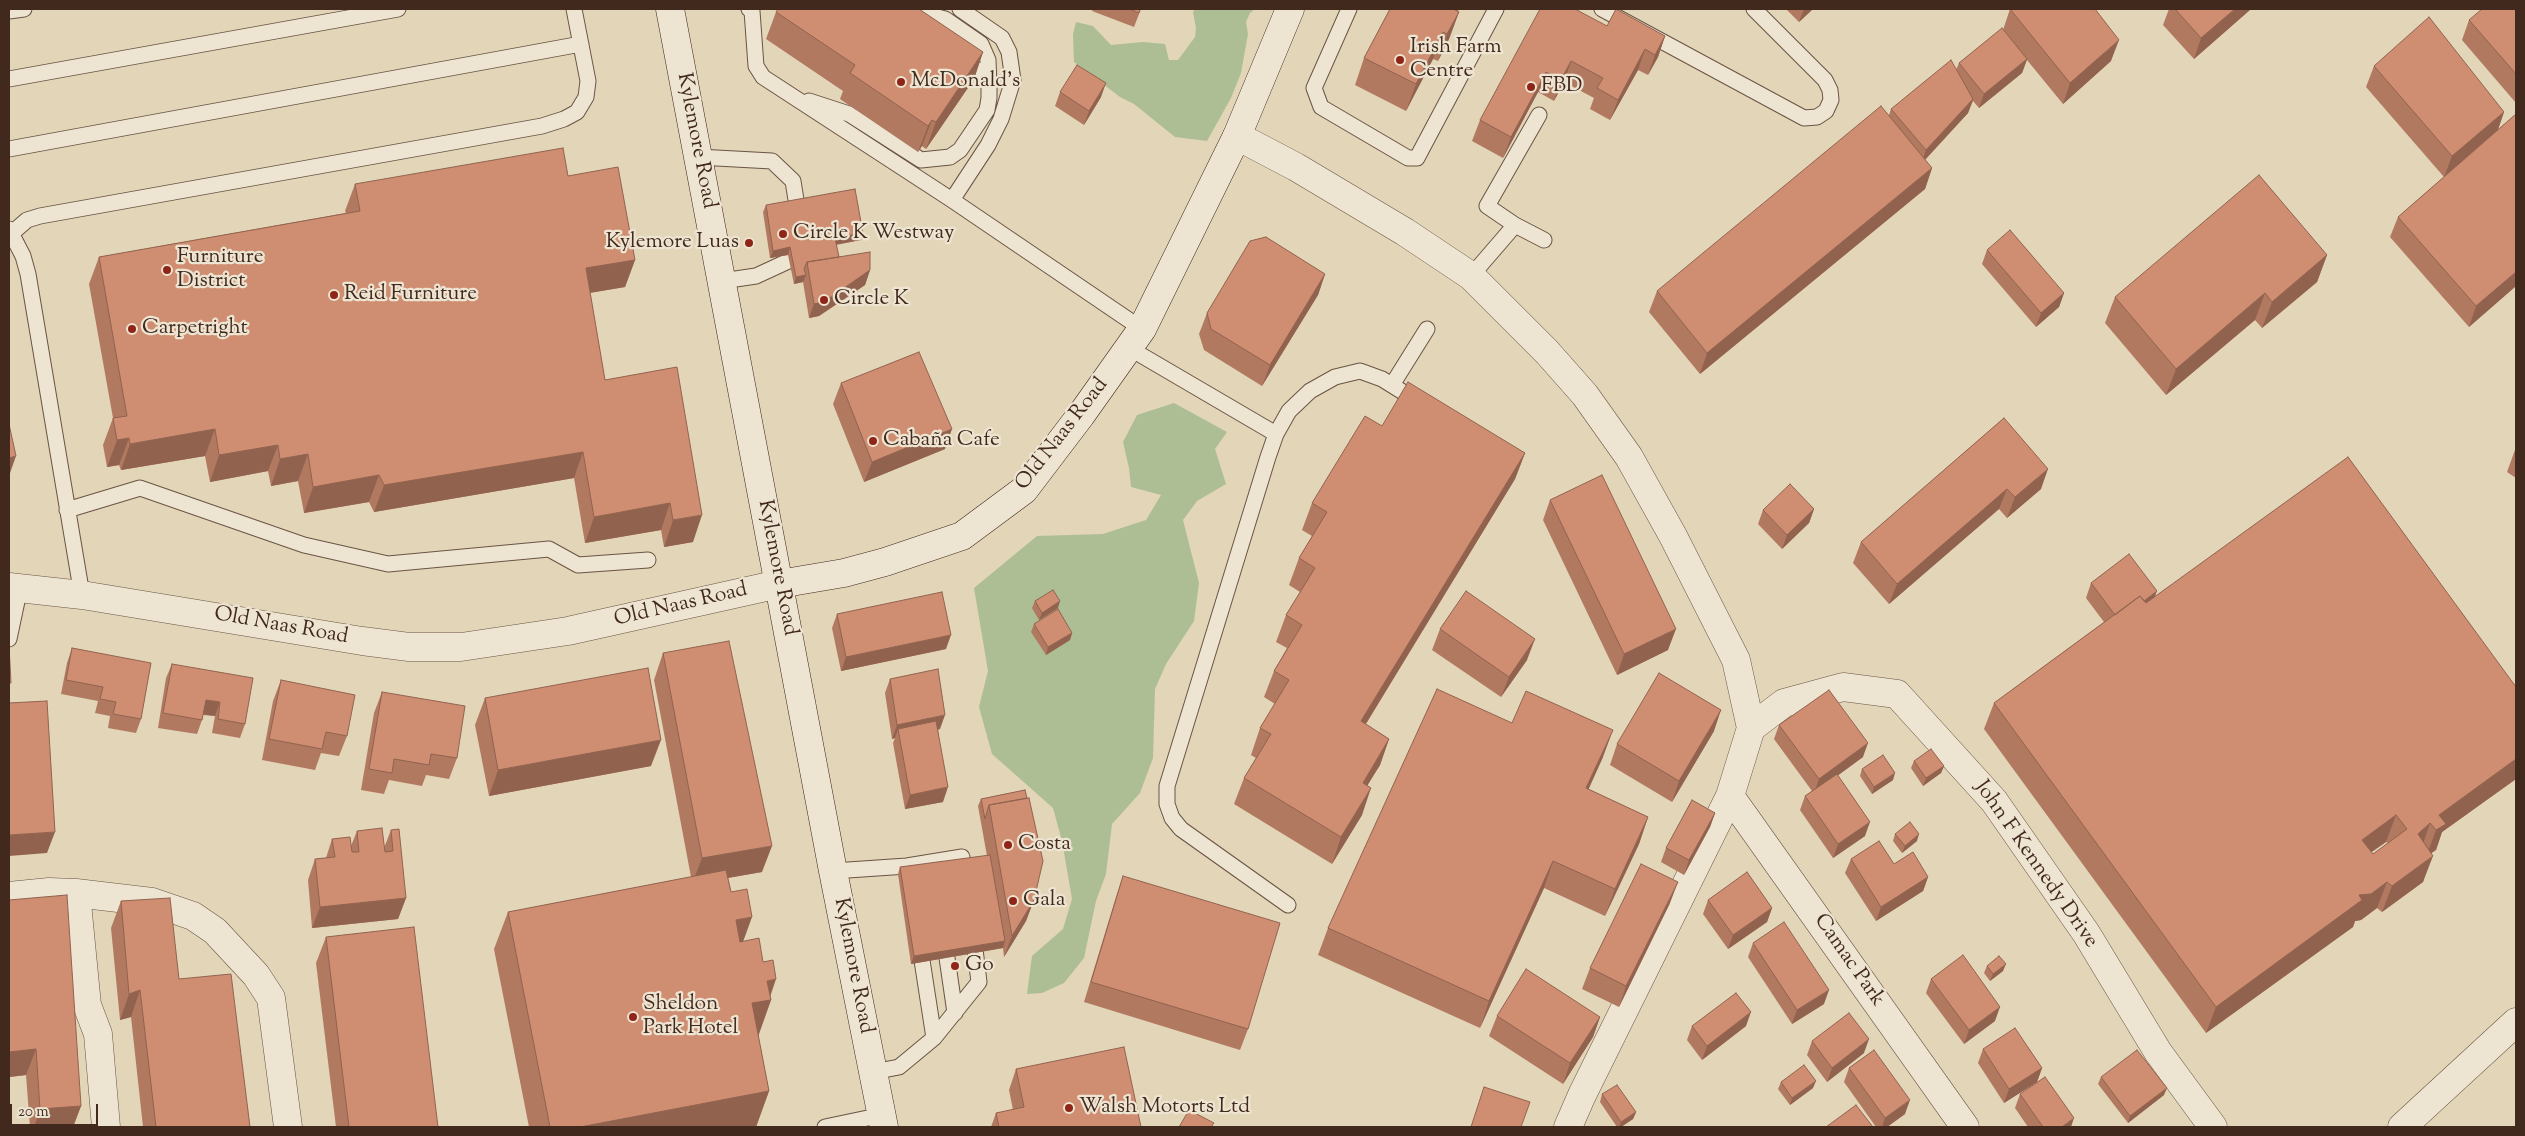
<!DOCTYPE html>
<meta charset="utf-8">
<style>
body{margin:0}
#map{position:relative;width:2525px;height:1136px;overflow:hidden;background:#e3d5b8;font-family:"Sorts Mill Goudy",serif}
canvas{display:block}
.frame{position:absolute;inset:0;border:10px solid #42291e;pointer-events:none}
.scale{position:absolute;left:10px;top:1104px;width:88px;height:22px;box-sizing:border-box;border:2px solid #42291e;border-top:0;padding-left:6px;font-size:15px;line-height:18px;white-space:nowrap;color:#42291e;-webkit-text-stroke:4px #ede4d1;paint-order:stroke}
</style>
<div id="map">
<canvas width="2525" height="1136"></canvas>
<div class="frame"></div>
<div class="scale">20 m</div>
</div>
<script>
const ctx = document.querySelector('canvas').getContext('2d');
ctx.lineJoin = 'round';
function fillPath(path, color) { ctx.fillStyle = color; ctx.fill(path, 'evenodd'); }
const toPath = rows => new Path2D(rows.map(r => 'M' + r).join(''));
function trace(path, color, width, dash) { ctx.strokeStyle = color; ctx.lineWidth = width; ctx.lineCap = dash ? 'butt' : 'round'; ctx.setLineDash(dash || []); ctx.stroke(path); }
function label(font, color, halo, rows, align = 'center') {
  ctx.font = font + ' "Sorts Mill Goudy",serif'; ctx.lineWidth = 4.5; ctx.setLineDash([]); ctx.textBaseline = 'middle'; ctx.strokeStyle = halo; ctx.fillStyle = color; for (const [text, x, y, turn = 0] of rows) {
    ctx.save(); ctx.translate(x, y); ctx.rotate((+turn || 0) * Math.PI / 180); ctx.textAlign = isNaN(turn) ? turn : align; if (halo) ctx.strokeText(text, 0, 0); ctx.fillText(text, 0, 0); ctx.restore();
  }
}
fillPath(toPath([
 [1195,9,1255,9,1250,13,1246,22,1248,34,1241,73,1231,98,1207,141,1175,137,1134,104,1120,97,1074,62,1073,34,1076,22,1093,26,1111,45,1143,42,1165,44,1169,60,1178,60,1195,37,1196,28,1193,12],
 [1174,403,1227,432,1215,449,1226,484,1197,501,1183,520,1199,583,1194,621,1166,664,1155,689,1153,758,1140,793,1112,824,1106,874,1096,901,1084,958,1064,983,1042,993,1027,994,1032,956,1063,929,1072,899,1062,841,1053,808,992,754,979,707,988,671,974,588,1037,536,1103,534,1146,520,1161,495,1131,487,1129,468,1123,442,1137,415]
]), '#adbe94');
const lane = toPath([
 [749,9,752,11,756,66,763,77,952,200,1142,329],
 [1349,9,1314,88,1321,107,1408,158,1417,158,1496,9],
 [1602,9,1804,118,1817,117,1826,111,1831,100,1830,90,1825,80,1754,9],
 [9,11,24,9],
 [908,19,926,14,945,19,981,44,988,60,989,84],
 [9,79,398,9],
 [809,101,849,114,921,160,950,157,960,150,987,110,989,98,989,84,986,77,962,58],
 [1539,115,1487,206,1515,225,1544,240],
 [9,149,581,44],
 [698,157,772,161,793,181,799,219],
 [952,200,988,145,1001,119,1013,80,1009,52,1002,38,960,9],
 [9,229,23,256,28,274,82,595],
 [12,233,27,220,40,216,542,126,564,119,577,112,586,97,588,81,574,9],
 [1471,276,1515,225],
 [722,281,756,276,795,258,800,246],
 [1129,348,1276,434],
 [1392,385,1427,329],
 [67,510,140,488,304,545,388,564,549,549,578,565,648,560],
 [9,639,20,587],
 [833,871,907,866,962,857,965,878],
 [1288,905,1181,829,1172,818,1167,804,1167,786,1268,457,1276,434,1289,411,1310,391,1335,377,1360,371,1382,379,1419,402],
 [944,937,955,1013],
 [919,941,934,1038],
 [873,1072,899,1067,934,1038,979,982,973,933],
 [825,1127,882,1115]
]);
const street = toPath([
 [1237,136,1296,167,1405,232,1471,276,1547,352,1585,395,1629,457,1673,536,1736,660,1751,728,1730,796,1582,1095,1568,1127],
 [9,587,82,595,362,641,409,647,461,647,568,631,779,584],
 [1751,728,1784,703,1843,687,1897,694,1994,801,2086,933,2158,1052,2213,1127],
 [1730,796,1965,1127],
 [76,893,87,1005,98,1034,106,1127],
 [9,896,49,892,76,893,152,902,193,916,215,931,256,975,271,998,288,1127],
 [2402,1127,2516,1022]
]);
const secondary = toPath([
 [670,9,833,871,884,1127],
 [779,584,844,573,885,562,962,536,1024,490,1081,415,1142,329,1237,136,1290,9]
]);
trace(lane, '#6a5444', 17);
trace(street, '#6a5444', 29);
trace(secondary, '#42291e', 29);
trace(lane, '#ede4d1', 15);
trace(street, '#ede4d1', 28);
trace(secondary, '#ede4d1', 28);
fillPath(toPath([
 [1093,9,1141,9,1134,27,1092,11],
 [1390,9,1459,9,1458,11,1459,12,1449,39,1438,61,1433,59,1406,111,1355,85,1364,58],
 [1786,9,1813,9,1799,22],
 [2010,9,2111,61,2063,104,2027,60,2022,73,1979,108,1973,101,1968,113,1925,160,1932,168,1925,189,1700,374,1649,312,1657,291,1889,115,1891,109,1956,70,1959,63,2003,30],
 [2169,9,2251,9,2194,59,2163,25],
 [2516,9,2516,103,2462,40,2469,20],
 [776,12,983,52,974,79,926,149,922,146,918,152,840,99,843,91,766,39],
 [1607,26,1665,36,1658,57,1648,75,1638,70,1610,120,1590,109,1594,98,1564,82,1554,101,1538,92,1503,158,1472,141,1480,120],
 [2374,66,2504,112,2498,130,2516,114,2516,286,2469,327,2390,237,2398,217,2444,177,2366,87],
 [1060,92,1101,97,1084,125,1055,106],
 [568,176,635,260,625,287,590,293,605,380,693,542,664,547,661,530,585,543,574,478,374,512,369,502,304,513,298,481,271,486,268,471,210,482,205,456,121,470,119,465,107,467,103,445,113,418,89,284,99,257,346,213,345,211,355,184],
 [766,205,863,233,861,240,836,245,839,257,870,270,865,285,819,316,809,318,803,282,794,284,788,255,770,258,763,212],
 [1987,250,2064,293,2059,307,2036,327,1982,264],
 [2327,255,2317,282,2262,328,2255,320,2166,395,2105,323,2115,297],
 [1325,274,1318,295,1262,386,1204,350,1199,334,1207,313],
 [841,383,945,449,864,482,833,404],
 [2004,418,2041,489,2007,518,1999,509,1889,604,1853,563,1861,542],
 [1382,426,1525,453,1515,479,1366,724,1389,739,1380,765,1367,785,1362,815,1332,864,1234,804,1244,778,1256,758,1251,755,1260,728,1275,704,1264,697,1274,671,1287,648,1276,642,1286,615,1300,592,1289,585,1299,558,1312,536,1302,530,1312,503],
 [2516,447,2516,478,2507,472],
 [1550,500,1668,650,1617,675,1543,520],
 [1814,509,1809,523,1782,549,1758,524,1763,510],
 [2091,583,2155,597,2516,687,2516,779,2442,832,2436,850,2431,853,2423,882,2382,912,2377,908,2361,920,2355,921,2353,927,2206,1033,1984,729,1994,703,2104,622,2086,598],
 [2386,842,2388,843,2373,854,2371,852],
 [1035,601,1058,608,1039,620,1032,608],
 [837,614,946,649,841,671,832,628],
 [1034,624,1072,633,1070,640,1046,655,1031,632],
 [1440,629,1527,660,1501,697,1432,650],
 [72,648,141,719,136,733,108,728,110,716,95,713,98,701,61,694,67,663],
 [663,653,762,872,728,878,743,941,770,997,771,1000,758,1034,769,1091,756,1127,529,1127,494,949,508,912,691,877,654,680],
 [172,664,245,724,240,738,212,733,215,716,203,715,202,720,197,734,158,728,166,678],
 [890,679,940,729,938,730,943,802,905,809,893,743,895,738,892,739,885,693],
 [281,680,347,736,339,756,321,753,315,770,262,760,273,701],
 [382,692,457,758,449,779,426,775,422,786,389,780,384,794,361,790,374,713],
 [485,698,651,766,489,796,475,725],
 [1512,723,1603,757,1588,789,1648,817,1639,844,1605,916,1544,888,1480,1028,1318,955,1328,928],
 [1779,725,1863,757,1838,775,1865,836,1833,858,1800,810,1805,796,1812,791,1774,739],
 [1714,731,1672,802,1610,765,1617,744],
 [1914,761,1944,766,1941,773,1923,786,1911,768],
 [1862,769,1893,780,1872,794,1860,776],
 [1025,790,1034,900,1026,921,1004,957,1003,948,911,964,898,874,900,867,987,856,978,806,981,799],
 [1715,813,1710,827,1684,875,1661,862,1666,848],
 [391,830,406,898,398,919,312,928,308,880,315,859,326,858,332,839,351,846,357,831,384,848],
 [1895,834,1917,841,1902,853,1893,841],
 [1851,859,1894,864,1928,877,1923,891,1876,921,1845,873],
 [1123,876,1248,1029,1240,1050,1084,1002,1116,897],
 [9,900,81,1106,73,1127,30,1127,26,1075,9,1077],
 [1708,900,1772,908,1767,922,1728,949,1703,914],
 [121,901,179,979,250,1127,143,1127,131,1017,120,1020,111,928],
 [1670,903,1619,1007,1582,989,1590,968],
 [326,937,438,1127,336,1127,316,963],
 [1753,943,1824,1004,1792,1024,1748,957],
 [1987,966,2003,971,1990,981,1984,973],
 [1931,979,1995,1021,1964,1044,1926,993],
 [1497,1016,1600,1017,1593,1037,1563,1084,1489,1036],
 [1692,1026,1746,1026,1702,1060,1687,1040],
 [1812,1041,1864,1053,1827,1082,1807,1055],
 [1983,1049,2042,1068,2037,1082,2004,1103,1978,1063],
 [1849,1068,1905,1114,1887,1127,1876,1127,1844,1082],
 [1016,1069,1141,1127,991,1127,996,1113,1013,1110,1009,1090],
 [2101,1077,2164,1095,2128,1123,2098,1084],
 [1781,1082,1813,1088,1790,1105,1778,1089],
 [1602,1094,1636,1112,1633,1119,1621,1127,1617,1127,1600,1102],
 [2020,1094,2071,1127,2028,1127,2015,1108]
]), '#b27961');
fillPath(toPath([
 [1804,9,1813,9,1799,22],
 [2235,9,2251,9,2194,59,2201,38],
 [1459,12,1449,39,1438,61,1447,34],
 [1443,32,1433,59,1406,111,1416,84],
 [1665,36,1658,57,1648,75,1655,55],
 [2119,40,2111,61,2063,104,2070,83],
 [1645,49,1638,70,1610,120,1618,100],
 [983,52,974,79,926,149,936,122],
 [2027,59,2022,73,1979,108,1984,94],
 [1571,61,1564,82,1554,101,1561,80],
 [1546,72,1538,92,1503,158,1511,137],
 [1106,83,1101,97,1084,125,1089,111],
 [1973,99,1968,113,1921,164,1926,150],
 [2504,112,2497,132,2444,177,2452,156],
 [932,120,922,146,918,152,928,126],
 [1932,168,1925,189,1700,374,1707,353],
 [863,233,861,240,833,245,835,238],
 [790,247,788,255,770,258,773,251],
 [2327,255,2317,282,2262,328,2272,302],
 [635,260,625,287,576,295,586,268],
 [870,270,865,285,819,316,809,318,814,304],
 [2516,272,2516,286,2469,327,2476,306],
 [1325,274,1318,295,1262,386,1270,365],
 [806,275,803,282,794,284,796,277],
 [2064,293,2059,307,2036,327,2041,313],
 [2265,293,2255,320,2166,395,2176,369],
 [215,429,205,456,121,470,130,444],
 [952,429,945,449,864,482,872,462],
 [129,438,119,465,107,467,117,440],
 [278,445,268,471,210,482,219,455],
 [583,452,574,478,374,512,384,485],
 [1525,453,1515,479,1351,748,1361,721],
 [308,454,298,481,271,486,280,459],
 [16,456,9,476,9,458],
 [2048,469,2041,489,2007,518,2015,497],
 [379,475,369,502,304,513,313,487],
 [2007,489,1999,509,1889,604,1897,584],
 [670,503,661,530,585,543,594,517],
 [1814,509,1809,523,1782,549,1787,535],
 [702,515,693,542,664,547,673,520],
 [2157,591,2152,605,2119,620],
 [1060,601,1058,608,1039,620,1042,613],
 [1676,629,1668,650,1617,675,1624,654],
 [1072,633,1070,640,1046,655,1048,647],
 [951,635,946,649,841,671,846,657],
 [1535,639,1527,660,1501,697,1509,677],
 [206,700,220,702,215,716,201,714],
 [1721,710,1714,731,1672,802,1679,781],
 [945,715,940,729,900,737,898,729,895,738,892,739,897,725],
 [1613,730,1603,757,1577,815,1586,788],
 [1389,739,1380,765,1353,809,1363,783],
 [661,740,651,766,489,796,498,770],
 [1868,743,1863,757,1814,793,1819,779],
 [2516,759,2516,779,2442,832,2436,850,2426,857,2436,830,2439,815],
 [1944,766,1941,773,1923,786,1926,778],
 [1895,773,1893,780,1872,794,1874,787],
 [948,787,943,802,905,809,910,795],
 [1371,788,1362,815,1332,864,1341,837],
 [1715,813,1710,827,1684,875,1689,860],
 [2396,815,2386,842,2352,866,2362,840],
 [1648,817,1639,844,1605,916,1615,889],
 [1870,822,1865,836,1833,858,1838,844],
 [2430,823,2421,850,2418,834],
 [55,832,47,853,9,856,9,835],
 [1919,834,1917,841,1902,853,1905,846],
 [772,846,762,872,692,884,702,858],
 [2433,856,2423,882,2382,912,2392,886],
 [1553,861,1544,888,1480,1028,1489,1001],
 [1928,877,1923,891,1876,921,1881,907],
 [1678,882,1670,903,1619,1007,1626,986],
 [2387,882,2377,908,2361,920,2355,921,2353,927,2206,1033,2216,1007,2359,895],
 [406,898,398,919,312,928,320,907],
 [1034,900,1026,921,1004,957,1012,936],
 [1772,908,1767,922,1728,949,1733,935],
 [752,917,739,953,736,920],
 [1005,941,1003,948,911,964,914,956],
 [2006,964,2003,971,1990,981,1993,974],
 [776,979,769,1000,771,1000,758,1037,752,1003,767,981],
 [140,990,131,1017,120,1020,129,994],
 [1829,990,1824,1004,1792,1024,1797,1010],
 [2000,1007,1995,1021,1964,1044,1969,1030],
 [1751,1012,1746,1026,1702,1060,1707,1046],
 [1600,1017,1593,1037,1563,1084,1570,1063],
 [1869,1039,1864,1053,1827,1082,1832,1068],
 [36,1049,26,1075,9,1077,9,1052],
 [2042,1068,2037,1082,2004,1103,2009,1089],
 [1816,1081,1813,1088,1790,1105,1792,1098],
 [2167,1088,2164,1095,2128,1123,2130,1116],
 [769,1091,756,1127,580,1127],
 [1910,1100,1905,1114,1887,1127,1882,1127,1885,1118],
 [81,1106,73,1127,34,1127,40,1109],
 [1636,1112,1633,1119,1621,1127,1619,1127,1621,1122],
 [2074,1118,2071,1127,2062,1127]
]), '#91634f');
const building = toPath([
 [778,9,919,9,983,52,936,122,932,120,928,126,850,73,855,65,776,12,778,9],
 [1129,9,1140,9,1139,13,1129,9],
 [1390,9,1455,9,1455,10,1459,12,1447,34,1443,32,1416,84,1364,58,1390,9],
 [1540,9,1575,9,1607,26,1616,9,1665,36,1655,55,1645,49,1618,100,1597,88,1603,78,1571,61,1561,80,1546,72,1511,137,1480,120,1540,9],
 [2010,9,2095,9,2119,40,2070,83,2010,9],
 [2175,9,2235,9,2201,38,2175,9],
 [2482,9,2516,9,2516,74,2469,20,2482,9],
 [2429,17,2504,112,2452,156,2374,66,2429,17],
 [2002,28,2027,59,1984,94,1959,63,2002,28],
 [1951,60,1973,99,1926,150,1891,109,1951,60],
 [1077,65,1106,83,1089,111,1060,92,1077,65],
 [1881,106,1932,168,1707,353,1657,291,1881,106],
 [2516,114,2516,272,2476,306,2398,217,2516,114],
 [563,148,568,176,618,167,635,260,586,268,605,380,677,367,702,515,673,520,670,503,594,517,583,452,384,485,379,475,313,487,308,454,280,459,278,445,219,455,215,429,130,444,129,438,117,440,113,418,127,416,99,257,360,211,355,184,563,148],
 [2259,175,2327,255,2272,302,2265,293,2176,369,2115,297,2259,175],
 [855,189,863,233,835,238,839,257,807,262,804,269,806,275,796,277,790,247,773,251,766,205,855,189],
 [2010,230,2064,293,2041,313,1987,250,2010,230],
 [1266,237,1325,274,1270,365,1211,329,1207,313,1250,241,1266,237],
 [870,252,870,270,824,302,814,304,807,262,870,252],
 [919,352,952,429,872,462,841,383,919,352],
 [1408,382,1525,453,1361,721,1389,739,1363,783,1371,788,1341,837,1244,778,1271,734,1260,728,1289,680,1274,671,1302,625,1286,615,1315,568,1299,558,1327,512,1312,503,1365,416,1382,426,1408,382],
 [2004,418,2048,469,2015,497,2007,489,1897,584,1861,542,2004,418],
 [9,424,16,456,9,458,9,424],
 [2348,457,2516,687,2516,759,2439,815,2446,824,2436,830,2430,823,2418,834,2433,856,2392,886,2387,882,2371,894,2359,895,2362,900,2216,1007,1994,703,2140,596,2146,603,2348,457],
 [2396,815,2407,829,2373,854,2362,840,2396,815],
 [1602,475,1676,629,1624,654,1550,500,1602,475],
 [1790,484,1814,509,1787,535,1763,510,1790,484],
 [2129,554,2157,591,2144,601,2140,596,2115,615,2091,583,2129,554],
 [1053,590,1060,601,1042,613,1035,601,1053,590],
 [1466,591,1535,639,1509,677,1440,629,1466,591],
 [942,592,951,635,846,657,837,614,942,592],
 [1058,609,1072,633,1048,647,1034,624,1058,609],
 [729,641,772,846,702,858,663,653,729,641],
 [9,646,11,683,9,683,9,646],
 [72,648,151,663,141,719,113,714,116,702,100,699,103,687,66,680,72,648],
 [172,664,253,678,245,724,218,719,220,702,206,700,202,720,163,713,172,664],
 [648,668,661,740,498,770,485,698,648,668],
 [938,669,945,715,897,725,890,679,938,669],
 [1659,673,1721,710,1679,781,1617,744,1659,673],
 [281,680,355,695,347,736,326,732,322,749,269,739,281,680],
 [1437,689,1512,723,1526,691,1613,730,1586,788,1648,817,1615,889,1553,861,1489,1001,1328,928,1437,689],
 [1829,690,1868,743,1819,779,1779,725,1829,690],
 [382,692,465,706,457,758,431,754,429,765,394,759,392,773,369,769,382,692],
 [47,701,55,832,9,835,9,703,47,701],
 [936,721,948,787,910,795,898,729,936,721],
 [1931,749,1944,766,1926,778,1914,761,1931,749],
 [1883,755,1895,773,1874,787,1862,769,1883,755],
 [1837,774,1870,822,1838,844,1805,796,1837,774],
 [1025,790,1027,798,989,805,985,819,981,799,1025,790],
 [1029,798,1043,861,1034,900,1012,936,989,805,1029,798],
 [1692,800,1715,813,1689,860,1666,848,1692,800],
 [1910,822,1919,834,1905,846,1895,834,1910,822],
 [382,828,385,852,393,851,391,830,399,829,406,898,320,907,315,859,335,857,332,839,350,837,352,852,359,852,357,831,382,828],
 [1879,841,1894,864,1913,852,1928,877,1881,907,1851,859,1879,841],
 [990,855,1005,941,914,956,900,867,990,855],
 [1641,864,1678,882,1626,986,1590,968,1641,864],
 [726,870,731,892,747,889,752,917,736,920,740,942,759,938,763,962,773,960,776,979,767,981,771,1000,752,1003,769,1091,580,1127,550,1127,508,912,726,870],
 [1747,872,1772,908,1733,935,1708,900,1747,872],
 [1123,876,1280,923,1248,1029,1091,982,1123,876],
 [67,895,81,1106,40,1109,36,1049,9,1052,9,900,67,895],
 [170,898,179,979,231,974,250,1127,156,1127,140,990,129,994,121,901,170,898],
 [1784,922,1829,990,1797,1010,1753,943,1784,922],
 [414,927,438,1127,349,1127,326,937,414,927],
 [1963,955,2000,1007,1969,1030,1931,979,1963,955],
 [1999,956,2006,964,1993,974,1987,966,1999,956],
 [1526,969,1600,1017,1570,1063,1497,1016,1526,969],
 [1736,993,1751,1012,1707,1046,1692,1026,1736,993],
 [1849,1013,1869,1039,1832,1068,1812,1041,1849,1013],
 [2015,1028,2042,1068,2009,1089,1983,1049,2015,1028],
 [1124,1047,1141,1127,999,1127,996,1113,1024,1107,1016,1069,1124,1047],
 [1874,1050,1910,1100,1885,1118,1849,1068,1874,1050],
 [2137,1050,2167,1088,2130,1116,2101,1077,2137,1050],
 [1804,1065,1816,1081,1792,1098,1781,1082,1804,1065],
 [2045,1077,2074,1118,2062,1127,2043,1127,2020,1094,2045,1077],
 [1617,1085,1636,1112,1621,1122,1602,1094,1617,1085],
 [1484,1087,1530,1102,1521,1127,1471,1127,1484,1087],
 [1856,1105,1873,1127,1826,1127,1856,1105],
 [1189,1110,1214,1123,1211,1127,1179,1127,1189,1110]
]);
fillPath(building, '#cf8d71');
trace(building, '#91634f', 1);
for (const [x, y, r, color] of [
 [1400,60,5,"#8f2418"],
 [901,82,5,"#8f2418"],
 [1531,87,5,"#8f2418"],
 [783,234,5,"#8f2418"],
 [749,243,5,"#8f2418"],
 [167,270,5,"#8f2418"],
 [334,295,5,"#8f2418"],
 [824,300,5,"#8f2418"],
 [132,329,5,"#8f2418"],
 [873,441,5,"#8f2418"],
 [1008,845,5,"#8f2418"],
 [1013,901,5,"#8f2418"],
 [955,966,5,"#8f2418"],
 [633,1017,5,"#8f2418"],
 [1069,1108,5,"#8f2418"]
]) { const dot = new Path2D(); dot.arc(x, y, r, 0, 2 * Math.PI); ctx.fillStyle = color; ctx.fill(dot); trace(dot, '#ede4d1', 2); }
label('21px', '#42291e', '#ede4d1', [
 ["Irish Farm",1410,48],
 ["Centre",1410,72],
 ["McDonald's",911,82],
 ["FBD",1541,87],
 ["Circle K Westway",793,234],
 ["Kylemore Luas",739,243,"right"],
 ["Furniture",177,258],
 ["District",177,282],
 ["Reid Furniture",344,295],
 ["Circle K",834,300],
 ["Carpetright",142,329],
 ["Cabaña Cafe",883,441],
 ["Costa",1018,845],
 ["Gala",1023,901],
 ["Go",965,966],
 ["Sheldon",643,1005],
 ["Park Hotel",643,1029],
 ["Walsh Motorts Ltd",1079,1108]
], 'left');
label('21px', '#42291e', '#ede4d1', [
 ["Kylemore Road",695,141,79],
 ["Old Naas Road",1063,435,-52],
 ["Kylemore Road",776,568,79],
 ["Old Naas Road",681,606,-13],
 ["Old Naas Road",281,627,10],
 ["John F Kennedy Drive",2035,865,55],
 ["Camac Park",1848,961,55],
 ["Kylemore Road",852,966,79]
]);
</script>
